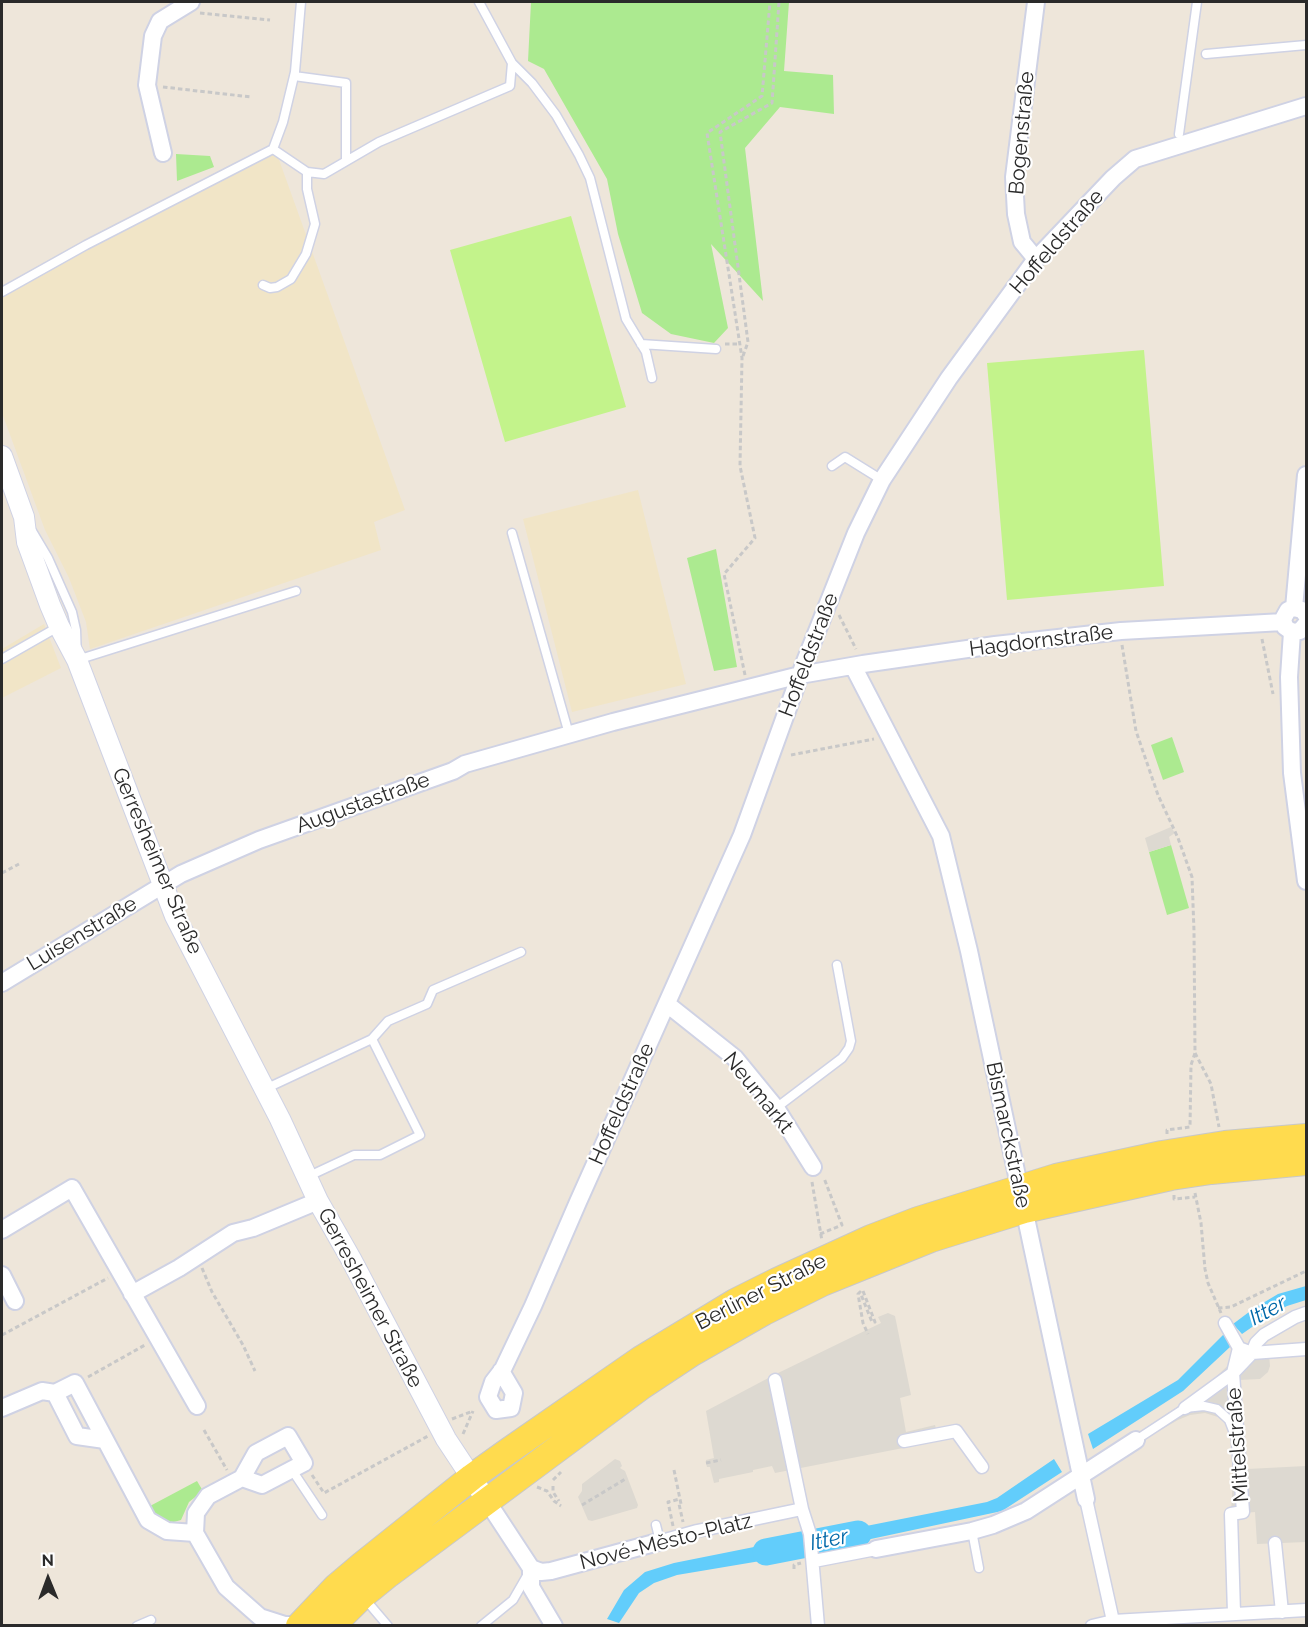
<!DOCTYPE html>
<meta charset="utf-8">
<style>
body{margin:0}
#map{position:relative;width:1308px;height:1627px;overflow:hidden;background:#eee6da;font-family:Raleway,sans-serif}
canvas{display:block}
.frame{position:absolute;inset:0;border:3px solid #2a2a2a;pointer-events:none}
.north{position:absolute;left:18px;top:1549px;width:60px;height:60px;-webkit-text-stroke:4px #fff;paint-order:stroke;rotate:359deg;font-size:16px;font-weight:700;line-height:24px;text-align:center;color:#2a2a2a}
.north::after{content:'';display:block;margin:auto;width:21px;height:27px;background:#2a2a2a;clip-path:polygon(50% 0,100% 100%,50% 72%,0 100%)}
</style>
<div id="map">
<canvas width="1308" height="1627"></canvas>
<div class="frame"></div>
<div class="north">N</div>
</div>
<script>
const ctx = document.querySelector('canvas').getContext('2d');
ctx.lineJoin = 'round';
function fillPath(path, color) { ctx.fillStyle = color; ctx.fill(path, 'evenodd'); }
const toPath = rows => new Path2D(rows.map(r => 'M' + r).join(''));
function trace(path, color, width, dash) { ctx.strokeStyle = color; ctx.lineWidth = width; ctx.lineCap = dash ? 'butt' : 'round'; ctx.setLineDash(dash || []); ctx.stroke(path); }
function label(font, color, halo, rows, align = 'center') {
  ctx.font = font + ' Raleway,sans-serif'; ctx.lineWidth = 4.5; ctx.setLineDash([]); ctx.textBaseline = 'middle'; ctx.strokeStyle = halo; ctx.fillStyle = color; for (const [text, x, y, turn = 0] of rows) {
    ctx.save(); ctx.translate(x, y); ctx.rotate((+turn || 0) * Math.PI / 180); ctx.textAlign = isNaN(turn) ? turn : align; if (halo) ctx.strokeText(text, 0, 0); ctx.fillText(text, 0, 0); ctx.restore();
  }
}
fillPath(toPath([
 [273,143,405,510,374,522,381,550,90,649,86,622,69,578,45,530,2,413,2,286,84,240],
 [638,490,686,684,572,712,523,519],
 [44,624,61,668,2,698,2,649]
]), '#f1e5c7');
fillPath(toPath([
 [531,2,789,2,784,71,833,75,834,114,780,107,745,148,763,301,711,244,728,328,714,343,671,334,642,313,618,234,607,179,544,69,528,61],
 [176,154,210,156,214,167,177,181],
 [716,549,737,667,714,671,687,558],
 [1172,737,1184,772,1163,780,1151,745],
 [1171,845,1189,908,1167,915,1149,852],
 [197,1481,203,1491,189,1502,181,1520,170,1523,163,1521,155,1515,150,1506]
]), '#acea90');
fillPath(toPath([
 [571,216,626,407,505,442,450,250],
 [1144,350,1164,586,1007,600,987,363]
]), '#c3f38b');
fillPath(toPath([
 [1171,827,1175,833,1169,837,1171,845,1149,852,1145,838],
 [888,1313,895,1316,911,1395,900,1398,906,1432,935,1425,939,1441,775,1473,772,1466,753,1470,753,1472,719,1479,719,1482,714,1483,710,1467,707,1467,706,1463,706,1460,714,1458,706,1411,774,1375,881,1323,878,1317],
 [1257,1338,1271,1349,1269,1355,1270,1366,1268,1372,1260,1379,1239,1380,1247,1469,1306,1466,1306,1542,1257,1544,1255,1512,1231,1514,1234,1455,1233,1439,1228,1425,1218,1417,1205,1413,1190,1415,1178,1420,1138,1443,1133,1436,1201,1391],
 [615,1459,620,1461,622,1466,620,1468,625,1471,638,1505,637,1508,592,1521,588,1520,578,1497,582,1491,582,1484]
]), '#ddd9d1');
fillPath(toPath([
 [1306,1286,1306,1300,1287,1306,1268,1316,1242,1334,1233,1324,1253,1309,1278,1294],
 [1225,1333,1230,1347,1183,1391,1093,1449,1088,1434,1178,1380],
 [1054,1459,1062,1472,1002,1511,824,1549,821,1535,987,1502,997,1498],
 [799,1538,802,1554,677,1575,654,1583,639,1593,619,1623,607,1619,624,1590,645,1572,674,1563]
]), '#62cdfb');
trace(toPath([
 [766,1552,858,1534]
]), '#62cdfb', 27);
const service = toPath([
 [1206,54,1306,45],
 [512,63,532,83,556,115,579,155,590,178,626,319,646,352,652,378],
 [294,76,346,83,346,161],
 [1179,134,1197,2],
 [273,149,307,172,324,174,379,142,510,86,512,63,479,2],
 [263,285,270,288,277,287,291,279,306,254,315,224,307,189,307,172],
 [2,292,86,245,273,149,283,122,295,72,301,2],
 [641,344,716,349],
 [832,466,845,457,882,480],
 [32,531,48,558,72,612,76,630,77,660,296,591],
 [512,533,569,734],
 [2,659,58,627],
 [265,1089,372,1039,388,1021,427,1004,433,990,521,952],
 [776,1108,842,1058,849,1048,851,1041,837,965],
 [307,1177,354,1155,380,1155,420,1135,372,1039],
 [1136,1440,1185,1408,1204,1406,1217,1409,1229,1420,1234,1433],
 [292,1470,322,1515],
 [656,1525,658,1533,658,1542],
 [972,1531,979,1568],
 [365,1599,388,1626],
 [137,1626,151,1620],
 [481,1626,513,1600,528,1574]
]);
const pedestrian = toPath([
 [1225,1323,1239,1348],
 [775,1380,802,1509,810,1534,818,1626],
 [1185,1408,1233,1373,1252,1353,1306,1349],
 [904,1441,956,1431,982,1467],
 [1086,1499,1113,1621],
 [658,1542,697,1531,802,1509],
 [1275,1543,1282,1612],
 [814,1561,876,1549],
 [1234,1613,1231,1514,1243,1512,1233,1373,1239,1348,1252,1353,1256,1343,1264,1335,1295,1317,1306,1313],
 [1092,1626,1113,1621,1306,1610]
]);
const minor = toPath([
 [163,153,147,85,153,36,160,21,191,2],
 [1036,259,1022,242,1016,214,1014,177,1036,2],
 [1294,608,1306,475],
 [1306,615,1302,610,1294,608,1288,610,1283,619,1285,627,1292,632,1300,631,1306,624],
 [1292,632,1289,677,1292,773,1306,881],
 [853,666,941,836,969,951,1086,1499],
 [2,983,181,874,259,840,453,771,465,764,613,722,800,675,863,664,995,645,1121,631,1283,622],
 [667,1004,735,1058,776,1108,813,1167],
 [2,1230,72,1188,197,1406],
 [2,1275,15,1301],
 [132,1294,179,1268,233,1233,253,1228,318,1201],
 [501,1371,514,1393,511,1408,496,1410,488,1397,493,1382,503,1369,533,1306,578,1202,742,835,804,664,856,533,882,480,949,378,1036,259,1113,178,1135,159,1306,106],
 [2,1408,42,1391,55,1393],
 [105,1440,77,1436,55,1393,75,1383,148,1520,167,1531,195,1533,226,1587,260,1617,285,1625,299,1625],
 [487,1501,531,1568,531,1587,554,1626],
 [195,1533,196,1513,208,1496,242,1478,256,1453,288,1436,304,1463,262,1485,242,1478],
 [876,1549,972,1531,993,1525,1026,1511,1136,1440],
 [531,1568,541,1572,551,1571,658,1542]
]);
const tertiary = toPath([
 [2,456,24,517,27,542,50,605,59,626,77,660,175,916,280,1119,318,1201,351,1259,446,1439,487,1501]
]);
const primary = toPath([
 [299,1626,336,1587,362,1565,472,1477,507,1452,641,1359,735,1302,777,1281,871,1238,918,1220,1056,1177,1162,1154,1225,1144,1306,1137],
 [332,1626,362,1596,389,1574,642,1386,692,1353,764,1312,822,1283,931,1239,1024,1210,1171,1177,1211,1171,1306,1162]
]);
trace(service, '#cfd2e4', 11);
trace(pedestrian, '#cfd2e4', 15);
trace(minor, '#cfd2e4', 20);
trace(tertiary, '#cfd2e4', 22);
trace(primary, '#c8c8c8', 28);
trace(toPath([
 [200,13,270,20],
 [163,87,251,97],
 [725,344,740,344],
 [743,356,748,342,720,132,772,103,779,2],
 [839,615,856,649],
 [1262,639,1273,694],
 [1122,645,1136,731,1158,795,1178,838,1192,877,1194,931,1195,1053,1191,1065,1190,1127,1167,1130,1167,1134],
 [745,675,724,574,755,538,740,466,742,358,707,133,762,96,770,2],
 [791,755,874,739],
 [2,873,19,864],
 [1195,1053,1211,1084,1219,1127],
 [812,1182,822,1241],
 [1195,1193,1201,1223,1205,1269,1208,1283,1221,1313],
 [1174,1195,1174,1199,1195,1197],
 [820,1234,842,1225,824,1178],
 [202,1268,212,1292,243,1345,255,1371],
 [863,1291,875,1322,872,1322,860,1292,858,1294,863,1323,868,1334],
 [1218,1308,1231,1307,1306,1271],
 [2,1335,108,1278],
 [88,1377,145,1345],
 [452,1419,473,1411],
 [204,1430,227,1470],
 [463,1434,473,1411],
 [706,1463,721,1460],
 [674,1470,681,1504,679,1504,683,1522],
 [312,1475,324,1493,428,1436],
 [553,1480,561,1472],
 [553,1486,553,1492,559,1501],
 [537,1487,547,1491,554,1501,561,1506],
 [582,1505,627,1478],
 [673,1526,668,1502,680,1499],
 [794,1569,794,1565,801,1563]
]), '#c8c8c8', 3, [4.5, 3]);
trace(service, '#fff', 8);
trace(pedestrian, '#fff', 12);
trace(minor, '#fff', 16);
trace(tertiary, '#fff', 20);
trace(primary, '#ffdb4e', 26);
label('21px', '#2a2a2a', '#fff', [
 ["Bogenstraße",1022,133,-85],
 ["Hoffeldstraße",1057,242,-49],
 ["Hagdornstraße",1041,641,-7],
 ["Hoffeldstraße",809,655,-69],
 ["Augustastraße",363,803,-20],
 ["Gerresheimer Straße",157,861,67],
 ["Luisenstraße",82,934,-31],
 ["Neumarkt",758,1093,51],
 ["Hoffeldstraße",622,1104,-66],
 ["Bismarckstraße",1008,1135,78],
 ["Berliner Straße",761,1292,-27],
 ["Gerresheimer Straße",370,1298,62],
 ["Mittelstraße",1238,1445,-94],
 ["Nové-Město-Platz",666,1542,-14]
]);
label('italic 22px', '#0068a8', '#fff', [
 ["Itter",1268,1311,-28],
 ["Itter",829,1540,-11]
]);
</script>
